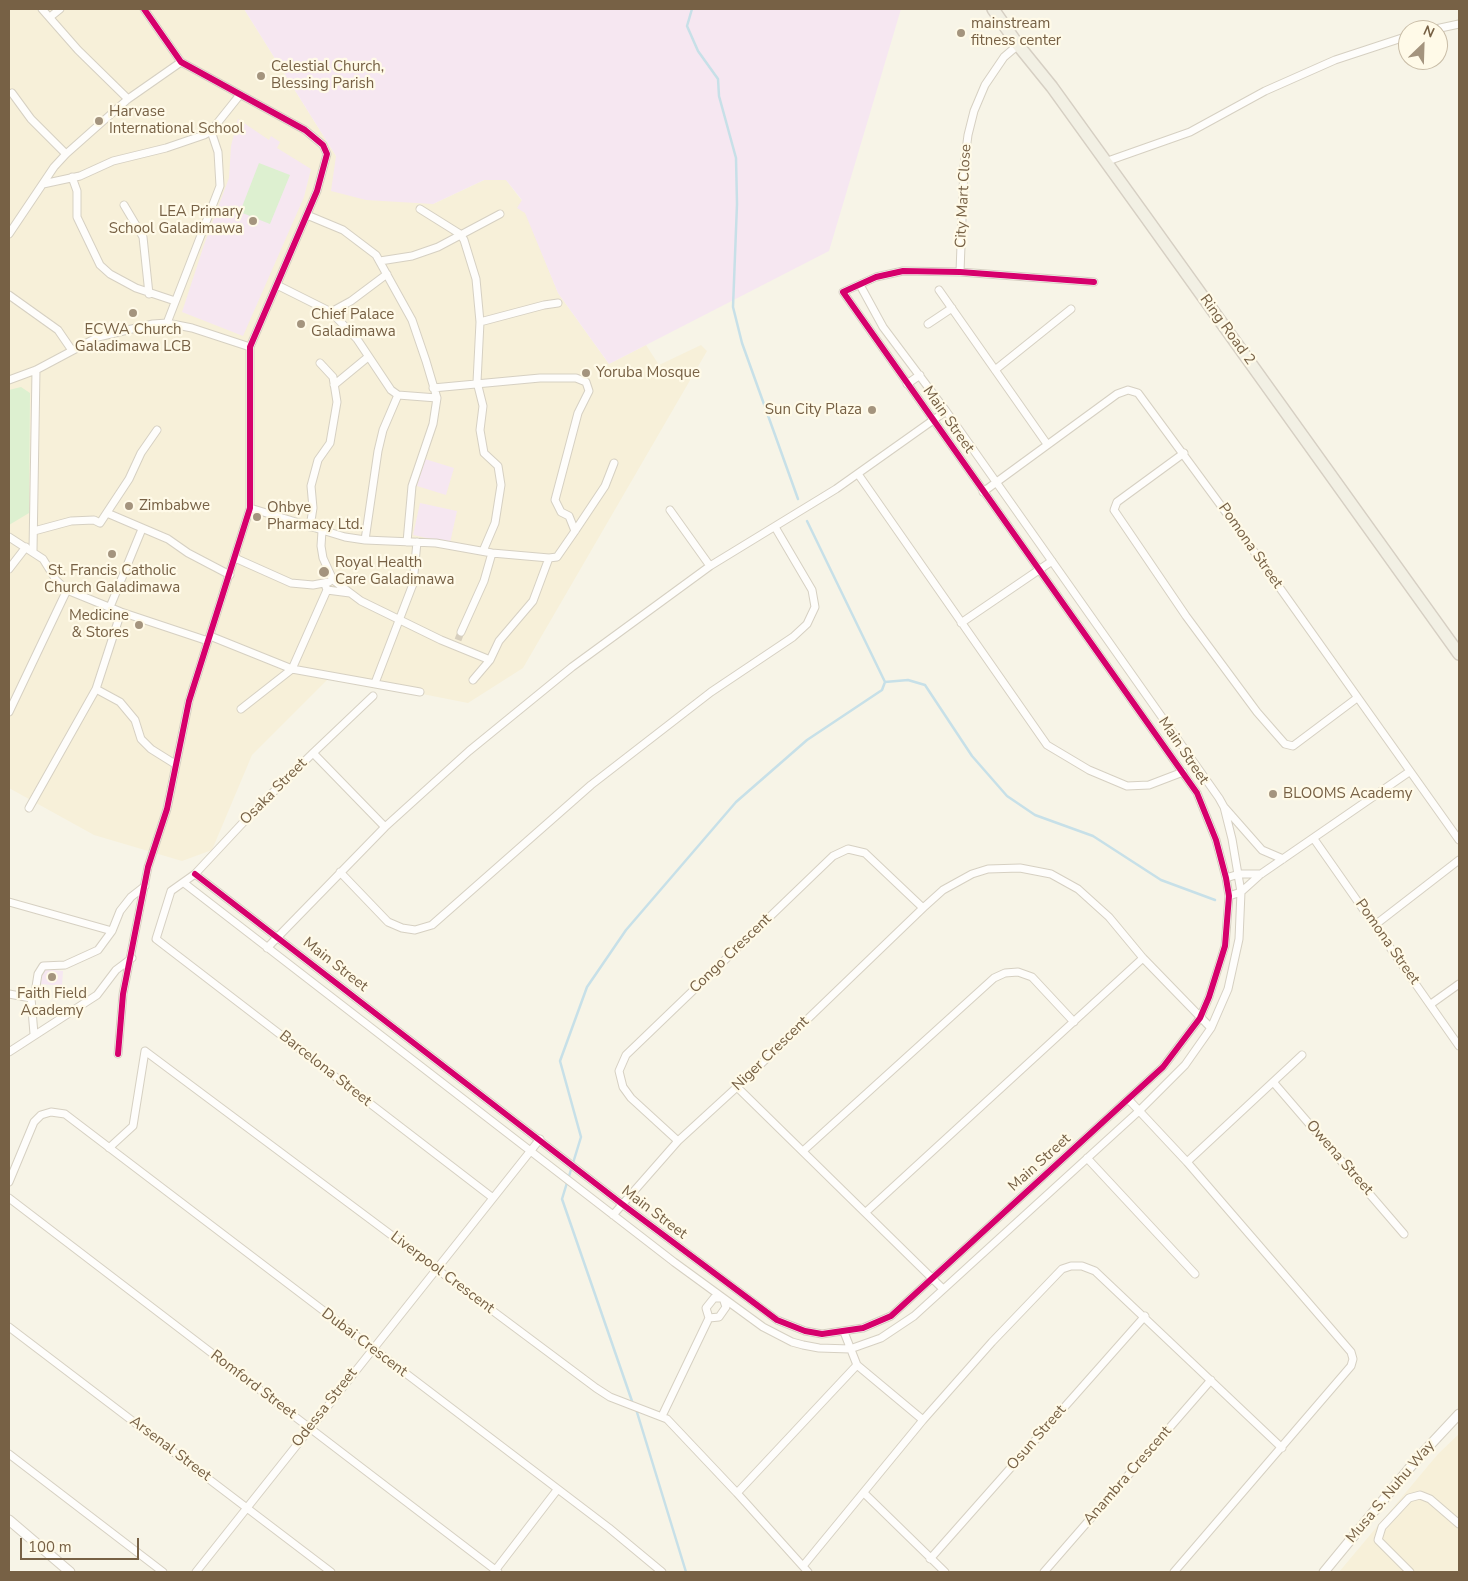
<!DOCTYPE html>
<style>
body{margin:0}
#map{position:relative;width:1468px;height:1581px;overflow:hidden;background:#f7f4e7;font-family:"Nunito Sans",sans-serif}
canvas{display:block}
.frame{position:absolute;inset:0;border:10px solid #776145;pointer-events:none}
.north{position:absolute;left:1398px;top:20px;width:50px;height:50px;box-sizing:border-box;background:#fffae8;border:1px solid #c9bda7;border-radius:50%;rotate:24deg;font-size:14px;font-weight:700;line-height:20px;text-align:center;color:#776145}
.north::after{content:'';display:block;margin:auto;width:18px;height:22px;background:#a4947e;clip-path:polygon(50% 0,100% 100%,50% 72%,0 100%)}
.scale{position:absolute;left:20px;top:1538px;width:119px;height:22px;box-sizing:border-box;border:2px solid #776145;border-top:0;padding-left:6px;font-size:15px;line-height:18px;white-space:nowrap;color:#776145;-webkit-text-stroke:4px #fffae8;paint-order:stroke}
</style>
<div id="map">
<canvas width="1468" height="1581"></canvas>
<div class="frame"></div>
<div class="north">N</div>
<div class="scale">100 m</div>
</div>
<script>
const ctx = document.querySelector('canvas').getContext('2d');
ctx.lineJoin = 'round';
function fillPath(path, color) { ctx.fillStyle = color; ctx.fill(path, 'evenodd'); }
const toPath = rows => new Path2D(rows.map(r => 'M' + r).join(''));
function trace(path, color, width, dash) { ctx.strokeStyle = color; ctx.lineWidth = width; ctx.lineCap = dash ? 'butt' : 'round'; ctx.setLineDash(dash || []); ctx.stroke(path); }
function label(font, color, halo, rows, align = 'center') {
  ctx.font = font + ' "Nunito Sans",sans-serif'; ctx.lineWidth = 4.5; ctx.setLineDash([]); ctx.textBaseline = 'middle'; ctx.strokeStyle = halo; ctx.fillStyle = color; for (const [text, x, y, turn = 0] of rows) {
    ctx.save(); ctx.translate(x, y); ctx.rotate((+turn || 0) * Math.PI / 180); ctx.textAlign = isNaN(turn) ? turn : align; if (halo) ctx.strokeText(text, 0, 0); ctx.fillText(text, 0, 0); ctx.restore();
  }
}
fillPath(toPath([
 [9,9,244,9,336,156,433,204,484,180,506,180,522,201,558,293,609,364,646,345,659,365,701,345,707,351,523,668,468,703,331,676,252,755,212,850,182,861,94,835,9,788],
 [1459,1434,1459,1572,1339,1572,1438,1454]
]), '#f7f0d9');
fillPath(toPath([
 [244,9,901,9,829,251,609,364,558,293,525,213,517,208,522,200,506,180,484,180,433,204,366,200,331,191,336,156],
 [238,119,269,140,271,136,280,142,277,148,311,169,304,197,243,336,182,312,204,245,229,178,231,146],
 [425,459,454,468,446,495,417,486],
 [420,503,457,511,450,543,413,535],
 [42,969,63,971,62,986,41,984]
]), '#f6e7f1');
fillPath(toPath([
 [259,163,290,175,270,224,240,212],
 [21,387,30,393,29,513,9,525,9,390]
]), '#ddf0d0');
trace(toPath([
 [692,9,687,26,698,51,718,79,719,96,736,158,737,204,733,307,742,343,798,499],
 [885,682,908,680,925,685,972,756,1007,796,1035,815,1093,836,1161,880,1215,900],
 [633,1404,562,1199,581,1137,560,1061,587,987,626,930,736,802,807,740,882,690,885,682,807,521],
 [636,1409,686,1572]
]), '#c7e0e8', 2.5);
trace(toPath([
 [458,640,461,632]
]), '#d7cfbe', 7, [7, 3.5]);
const minor = toPath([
 [42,9,78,50,128,99],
 [50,17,60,9],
 [1431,30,1459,24],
 [12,93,31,119,66,154],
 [1105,162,1190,132,1265,91,1335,60,1408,36],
 [72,177,77,191,77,217,100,265,110,274,136,288,175,301],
 [43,184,80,176,113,161,166,148,204,135,211,131,239,96],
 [124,205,143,237,149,294],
 [420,209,460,234,464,240,476,279,480,322,477,382,483,406,480,430,484,453,498,466,501,485,495,523,483,551],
 [307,215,343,230,376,255,412,320,426,361,437,398,433,424,412,486,407,542],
 [9,234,54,167,66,154,128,99,181,62],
 [380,261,412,256,438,247,500,214],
 [960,272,964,166,968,135,974,111,985,85,1004,57,1018,45],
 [277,285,331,312,357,339,391,390,398,395,437,398],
 [939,290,1047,444],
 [9,295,58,330,71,349],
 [331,312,351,301,387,274],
 [480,322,544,305,558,303],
 [167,323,220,186,218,152,211,131],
 [928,324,952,308],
 [995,370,1071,309],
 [9,380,36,370,98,337,153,324,167,323,192,328,250,347],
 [907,384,920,375],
 [334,385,368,357],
 [433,388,540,378,576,378,586,382,589,391,578,413,555,500,561,512,569,516,575,531],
 [1184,453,1117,502,1114,510,1186,616,1257,712,1285,744,1293,746,1357,698],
 [858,474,1047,745,1089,770,1127,786,1149,785,1183,772],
 [983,492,1117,394,1128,390,1138,393,1233,522,1459,840],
 [250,508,345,537,365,540,436,543,492,553,549,558,557,557,575,531,605,486,614,463],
 [670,510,710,566],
 [107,513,168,539,188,553,230,575],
 [310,527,313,508,311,486,318,460,330,443,337,402,333,377,320,363],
 [34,531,71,521,94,520,100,523,129,479,141,453,157,430],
 [322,531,321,546,323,558,333,580,361,601,441,640,490,660],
 [9,537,43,559,56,580,67,590,121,612,208,641],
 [365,540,378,451,383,430,398,395],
 [33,551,36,370],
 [235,558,291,583,313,585,329,582],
 [9,569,26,547],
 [327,590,350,593],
 [110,607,142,529],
 [961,623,1052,561],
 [461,632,484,581,492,553],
 [210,636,292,669,420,692],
 [473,680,490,660,499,641,533,601,549,558],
 [375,683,413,584,417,542],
 [96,689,120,702,135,720,141,739,151,749,175,764],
 [241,709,292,669,327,590,325,584],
 [9,712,67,590],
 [313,753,373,696],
 [29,808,96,689,121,612],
 [1225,808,1262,850,1283,859],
 [385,827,313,753,252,813,195,874,171,891,156,939,493,1198],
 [1314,839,1459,1046],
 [340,872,388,922,402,928,415,930,432,925,591,785,711,692,793,637,807,624,815,607,812,590,775,527],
 [195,874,622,1204,777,1320,805,1331,822,1334,863,1328,891,1316,1163,1067,1200,1018,1209,997,1225,946,1229,896,1226,878,1216,840,1197,793,843,292,876,277,903,271,960,272,1094,282],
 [1226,878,1239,874,1261,874],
 [184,883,674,1262,763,1327,792,1342,803,1345,819,1348,850,1349,881,1338,914,1316,1139,1111,1185,1065,1211,1028,1228,989,1239,939,1241,892,1232,839,1224,807,1219,798,946,411,883,327,860,285],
 [1229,896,1241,892,1261,874,1409,772],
 [9,902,112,931,120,911,131,897,145,886],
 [1375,925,1459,860],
 [267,948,385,827,469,751,572,667,710,566,836,489,946,411],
 [9,994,31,998,34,1034],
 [31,998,35,993,38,974,43,966,65,965,98,950,112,931],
 [1431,1004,1459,984],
 [9,1052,97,995,116,970,132,958],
 [118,1054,123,994,148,867,167,809,189,701,250,508,250,347,317,191,327,154,323,145,305,130,181,62,144,9],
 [1274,1083,1404,1234],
 [737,1087,943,1289],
 [1129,1100,1187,1162,1351,1352,1353,1359,1351,1366,1174,1572],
 [678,1141,631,1098,623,1087,619,1071,626,1055,833,856,848,849,865,853,923,908],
 [109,1148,133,1126,145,1051,596,1388,610,1397,667,1419,737,1493,808,1572],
 [803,1151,994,978,1005,973,1018,972,1032,977,1074,1022],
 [1087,1158,1195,1274],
 [1187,1162,1302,1055],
 [9,1182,34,1122,41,1115,51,1112,65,1114,609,1528,662,1572],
 [9,1198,498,1572],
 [866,1212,1143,958],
 [613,1215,678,1141,737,1087,923,908,943,890,972,874,988,869,1020,868,1051,874,1078,889,1109,917,1143,958,1211,1028],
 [714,1298,723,1298,726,1307,719,1317,709,1318,706,1308,714,1298],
 [9,1327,331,1572],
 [844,1332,857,1365,923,1420],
 [662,1416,709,1318],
 [9,1454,163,1572],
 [737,1493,857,1365],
 [864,1493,945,1572],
 [930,1559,1145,1316],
 [803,1566,923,1420,992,1342,1062,1269,1071,1266,1082,1266,1095,1271,1282,1448],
 [196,1572,540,1139],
 [494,1572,557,1490],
 [1044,1572,1211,1380],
 [1410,1572,1378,1540,1382,1527,1409,1498,1420,1495,1430,1499,1459,1524]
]);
const tertiary = toPath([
 [9,1520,70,1572],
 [1324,1572,1417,1459,1459,1414]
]);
const primary = toPath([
 [993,9,1018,45,1052,87,1145,216,1459,654]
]);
trace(minor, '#d6d0c2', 9);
trace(tertiary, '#d6d0c2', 11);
trace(primary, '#d6cfc3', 14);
trace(minor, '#fefdfb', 7);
trace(tertiary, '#fefdfb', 9);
trace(primary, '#f2f0e4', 11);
trace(toPath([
 [195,874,622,1204,777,1320,805,1331,822,1334,863,1328,891,1316,1163,1067,1200,1018,1209,997,1225,946,1229,896,1226,878,1216,840,1197,793,843,292,876,277,903,271,960,272,1094,282],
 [118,1054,123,994,148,867,167,809,189,701,250,508,250,347,317,191,327,154,323,145,305,130,181,62,144,9]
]), '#d6006c', 6);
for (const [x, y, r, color] of [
 [961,33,5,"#a4947e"],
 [261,76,5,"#a4947e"],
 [99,121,5,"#a4947e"],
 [253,221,5,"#a4947e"],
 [133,313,5,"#a4947e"],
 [301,324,5,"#a4947e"],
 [586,373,5,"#a4947e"],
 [872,410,5,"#a4947e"],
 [129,506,5,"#a4947e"],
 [257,517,5,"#a4947e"],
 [112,554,5,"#a4947e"],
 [324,572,6,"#a4947e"],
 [139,625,5,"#a4947e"],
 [1273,794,5,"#a4947e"],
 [52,977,5,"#a4947e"]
]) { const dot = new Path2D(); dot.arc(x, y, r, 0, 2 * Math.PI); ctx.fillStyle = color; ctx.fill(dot); trace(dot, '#fffae8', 2); }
label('15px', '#776145', '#fffae8', [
 ["mainstream",971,24],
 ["fitness center",971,41],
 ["Celestial Church,",271,67],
 ["Blessing Parish",271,84],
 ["Harvase",109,112],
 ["International School",109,129],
 ["LEA Primary",243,212,"right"],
 ["School Galadimawa",243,229,"right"],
 ["Chief Palace",311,315],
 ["Galadimawa",311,332],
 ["ECWA Church",133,330,"center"],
 ["Galadimawa LCB",133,347,"center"],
 ["Yoruba Mosque",596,373],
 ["Sun City Plaza",862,410,"right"],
 ["Zimbabwe",139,506],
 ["Ohbye",267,508],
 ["Pharmacy Ltd.",267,525],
 ["Royal Health",335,563],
 ["Care Galadimawa",335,580],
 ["St. Francis Catholic",112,571,"center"],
 ["Church Galadimawa",112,588,"center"],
 ["Medicine",129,616,"right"],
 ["& Stores",129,633,"right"],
 ["BLOOMS Academy",1283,794],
 ["Faith Field",52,994,"center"],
 ["Academy",52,1011,"center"]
], 'left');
label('15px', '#776145', '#fffae8', [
 ["City Mart Close",964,196,-87],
 ["Ring Road 2",1227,330,54],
 ["Main Street",948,420,55],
 ["Pomona Street",1250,546,55],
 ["Main Street",1183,751,56],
 ["Osaka Street",274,792,-45],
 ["Pomona Street",1387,942,55],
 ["Congo Crescent",731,954,-44],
 ["Main Street",335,965,38],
 ["Niger Crescent",771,1054,-44],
 ["Barcelona Street",325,1069,38],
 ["Owena Street",1339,1158,49],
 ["Main Street",1040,1163,-42],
 ["Main Street",654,1213,37],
 ["Liverpool Crescent",442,1273,37],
 ["Dubai Crescent",364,1343,37],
 ["Romford Street",253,1385,37],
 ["Odessa Street",325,1408,-52],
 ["Osun Street",1037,1438,-49],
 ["Arsenal Street",170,1449,37],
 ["Anambra Crescent",1128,1476,-49],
 ["Musa S. Nuhu Way",1391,1492,-50]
]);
</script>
